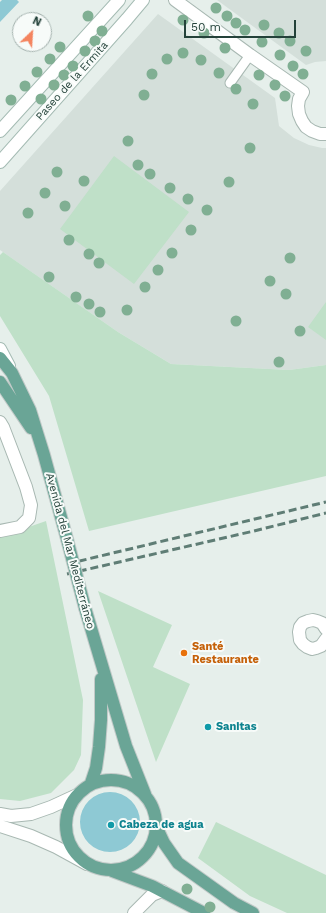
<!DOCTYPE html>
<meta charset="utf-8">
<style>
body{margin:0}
#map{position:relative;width:326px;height:913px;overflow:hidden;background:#e6efeb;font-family:"Work Sans",sans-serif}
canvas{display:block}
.north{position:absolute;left:12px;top:12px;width:40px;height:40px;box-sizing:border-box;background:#f7fbf9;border:1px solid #a3b1ad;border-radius:50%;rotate:25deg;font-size:11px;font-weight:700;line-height:16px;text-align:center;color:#24423a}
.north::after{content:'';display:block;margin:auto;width:14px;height:18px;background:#f4845f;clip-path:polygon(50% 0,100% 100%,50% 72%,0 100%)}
.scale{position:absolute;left:184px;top:20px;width:112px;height:18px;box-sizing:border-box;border:2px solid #24423a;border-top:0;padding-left:5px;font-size:12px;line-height:14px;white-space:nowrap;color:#24423a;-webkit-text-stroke:3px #f7fbf9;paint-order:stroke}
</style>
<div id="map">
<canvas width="326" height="913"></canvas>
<div class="north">N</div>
<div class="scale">50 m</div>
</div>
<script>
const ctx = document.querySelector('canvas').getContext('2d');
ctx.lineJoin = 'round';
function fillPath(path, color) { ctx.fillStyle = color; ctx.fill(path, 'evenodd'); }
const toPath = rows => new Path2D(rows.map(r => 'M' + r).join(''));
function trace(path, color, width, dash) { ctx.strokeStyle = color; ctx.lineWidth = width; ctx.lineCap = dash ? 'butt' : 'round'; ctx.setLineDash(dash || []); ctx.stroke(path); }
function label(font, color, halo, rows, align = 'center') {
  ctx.font = font + ' "Work Sans",sans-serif'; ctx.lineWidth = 4; ctx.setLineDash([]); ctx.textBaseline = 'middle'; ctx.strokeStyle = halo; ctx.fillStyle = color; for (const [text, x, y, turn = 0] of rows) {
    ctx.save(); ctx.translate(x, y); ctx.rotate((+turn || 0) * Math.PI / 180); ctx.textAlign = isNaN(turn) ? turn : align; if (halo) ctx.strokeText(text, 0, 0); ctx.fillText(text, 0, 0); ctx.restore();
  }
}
fillPath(toPath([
 [217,0,326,0,326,61,315,62,306,65],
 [158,14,275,98,279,126,294,138,309,145,322,148,326,148,326,365,289,370,171,364,118,332,0,250,0,191]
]), '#d4dfda');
fillPath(toPath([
 [114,156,189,212,134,284,60,229],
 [3,252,118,332,171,364,289,370,326,365,326,476,89,531,49,396,0,316,0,255],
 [326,302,326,340,308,327],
 [46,521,83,700,81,755,74,770,51,793,20,801,0,799,0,537],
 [98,591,172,625,153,667,190,684,156,762],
 [216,822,326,875,326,913,287,913,250,896,198,858]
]), '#bfe0c8');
fillPath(toPath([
 [2,0,17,0,19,2,0,22,0,2],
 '80 822a30 30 0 1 1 60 0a30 30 0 1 1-60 0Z'
]), '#8ec9d4');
const service = toPath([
 [230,83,250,55]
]);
const minor = toPath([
 [175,0,250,55,303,92,299,99,298,106,299,114,302,121,306,127,312,131,320,134,326,134],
 [0,422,3,427,26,487,31,505,29,518,20,527,0,531],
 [326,629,322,623,317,621,313,620,308,621,303,623,300,627,299,632,300,640,303,644,307,647,312,649,316,648,321,646,326,639],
 [0,814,11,816,31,814,51,807,77,795],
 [0,826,31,836,56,847,87,864],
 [134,913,152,895,162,891]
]);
const secondary = toPath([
 [0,131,119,0],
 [0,162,127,19,143,0],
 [0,349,9,366]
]);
const primary = toPath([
 [0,358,12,373,30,410,44,455,67,539],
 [0,382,31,428],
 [85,608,126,746,145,794],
 '66 825a45 45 0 1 1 90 0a45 45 0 1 1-90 0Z',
 [91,783,96,768,99,747,101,720,101,679],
 [156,826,164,843,178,863,234,903,253,913],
 [112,871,152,886,204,913]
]);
trace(service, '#a8b8b2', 11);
trace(minor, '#a8b8b2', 14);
trace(secondary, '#a4bbb3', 14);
trace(primary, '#c2cac8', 14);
trace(service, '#fff', 9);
trace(minor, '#fff', 12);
trace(secondary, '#fff', 12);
trace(primary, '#6aa596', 12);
trace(toPath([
 [67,564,326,502],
 [67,574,254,531,326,513]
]), '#5f7d75', 3, [8, 4]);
const primaryBridge = toPath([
 [67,539,85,608]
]);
trace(primaryBridge, '#c2cac8', 14, []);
trace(primaryBridge, '#6aa596', 12);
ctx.fillStyle = '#80af93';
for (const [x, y] of [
 [216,8],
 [88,16],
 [227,16],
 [183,20],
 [236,23],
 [264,25],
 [245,30],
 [102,31],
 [204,33],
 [279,33],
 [95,41],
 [290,41],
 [262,42],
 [60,47],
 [225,48],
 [85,51],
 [306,51],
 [183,53],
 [280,55],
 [50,59],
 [167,59],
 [201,60],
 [73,66],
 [293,66],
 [37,72],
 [219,73],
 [152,74],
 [303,74],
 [64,75],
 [259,75],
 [54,85],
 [275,85],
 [25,86],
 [236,89],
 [144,95],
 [285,96],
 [41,99],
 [11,100],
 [253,104],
 [128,141],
 [250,148],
 [138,165],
 [57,172],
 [150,174],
 [84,181],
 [229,182],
 [170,188],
 [45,193],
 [188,199],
 [65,206],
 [207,210],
 [28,213],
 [191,230],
 [69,240],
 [172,253],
 [89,254],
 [290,258],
 [99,263],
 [158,270],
 [49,277],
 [270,281],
 [145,287],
 [286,294],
 [76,297],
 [89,304],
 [127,310],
 [100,312],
 [236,321],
 [300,331],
 [279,362],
 [187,889],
 [210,907]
]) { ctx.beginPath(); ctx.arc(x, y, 5.5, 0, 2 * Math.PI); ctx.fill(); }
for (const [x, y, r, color] of [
 [184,653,4,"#e8710a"],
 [208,727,4,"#0f9aa8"],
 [111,825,4,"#0f9aa8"]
]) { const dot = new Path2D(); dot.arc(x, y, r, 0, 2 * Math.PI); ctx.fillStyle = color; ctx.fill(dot); trace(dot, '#f7fbf9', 1.5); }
label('11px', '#24423a', '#f7fbf9', [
 ["Paseo de la Ermita",72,81,-48],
 ["Avenida del Mar Mediterráneo",70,551,75]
]);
label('bold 11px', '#c56008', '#f7fbf9', [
 ["Santé",192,647],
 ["Restaurante",192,660]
], 'left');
label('bold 11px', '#0d838f', '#f7fbf9', [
 ["Sanitas",216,727],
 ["Cabeza de agua",119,825]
], 'left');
</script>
